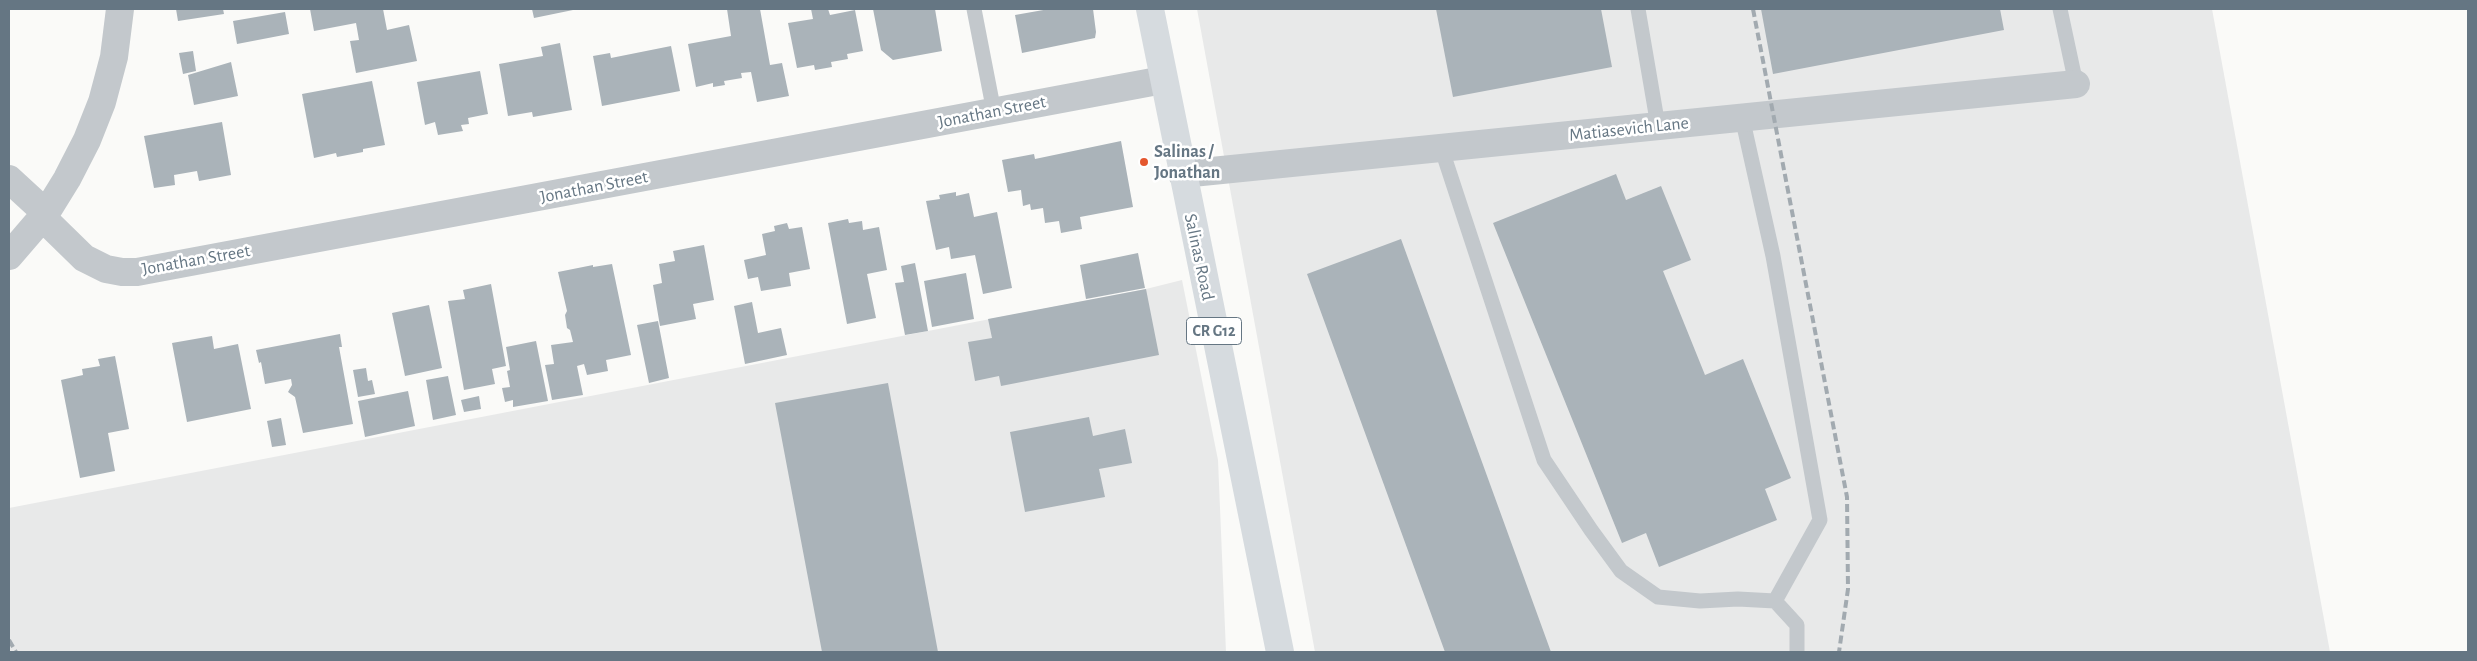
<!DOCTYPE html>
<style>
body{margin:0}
#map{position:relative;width:2477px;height:661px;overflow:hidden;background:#fafaf8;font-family:"Alegreya Sans",sans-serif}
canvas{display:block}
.frame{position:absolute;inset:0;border:10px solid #657683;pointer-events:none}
</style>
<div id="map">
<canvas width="2477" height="661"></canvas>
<div class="frame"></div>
</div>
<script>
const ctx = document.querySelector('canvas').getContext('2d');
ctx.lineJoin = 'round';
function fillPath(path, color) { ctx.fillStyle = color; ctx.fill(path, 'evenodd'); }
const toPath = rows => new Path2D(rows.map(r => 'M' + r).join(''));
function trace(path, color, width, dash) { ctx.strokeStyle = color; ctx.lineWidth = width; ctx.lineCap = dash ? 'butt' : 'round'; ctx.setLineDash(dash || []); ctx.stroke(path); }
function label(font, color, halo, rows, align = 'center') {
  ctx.font = font + ' "Alegreya Sans",sans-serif'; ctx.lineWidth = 5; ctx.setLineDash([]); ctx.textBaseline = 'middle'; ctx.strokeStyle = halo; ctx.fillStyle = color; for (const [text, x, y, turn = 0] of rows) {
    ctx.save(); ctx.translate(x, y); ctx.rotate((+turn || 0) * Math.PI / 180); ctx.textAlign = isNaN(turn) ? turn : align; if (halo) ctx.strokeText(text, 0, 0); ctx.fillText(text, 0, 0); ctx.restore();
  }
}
fillPath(toPath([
 [1197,9,2212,9,2330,652,1315,652],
 [1182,280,1218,460,1226,652,9,652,9,508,1146,289]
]), '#e8e9e9');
fillPath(toPath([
 [176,9,223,9,224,14,178,21],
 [310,9,383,9,387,30,409,25,417,61,356,73,350,41,359,40,356,23,314,31],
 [532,9,572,9,573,10,534,18],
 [727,9,760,9,770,65,782,63,789,96,757,102,751,72,741,73,742,78,724,81,725,85,713,87,713,83,696,87,688,44,731,36],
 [811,9,828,9,830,15,855,10,863,51,847,54,848,59,831,62,832,67,815,70,814,65,797,68,788,23,813,19],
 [873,9,935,9,942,51,893,60,881,50],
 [1049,9,1093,9,1096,32,1095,38,1022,53,1015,15],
 [1436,9,1601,9,1612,67,1453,97],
 [1761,9,2000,9,2004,30,1773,74],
 [285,12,289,34,237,44,233,21],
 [560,43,572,110,533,117,532,112,508,116,499,64,543,56,541,47],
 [671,46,680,91,602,106,593,56,610,53,611,58],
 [193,51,196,71,183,74,179,53],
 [231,62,238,96,194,105,188,75],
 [480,71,488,114,468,118,469,124,461,125,463,131,438,135,435,122,425,125,417,82],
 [372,81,385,145,363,149,363,152,337,157,336,153,314,158,302,94],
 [222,122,231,175,199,181,197,171,174,175,175,185,154,188,144,136],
 [1121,141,1133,207,1080,217,1082,229,1061,233,1059,221,1045,223,1043,208,1031,210,1030,204,1023,206,1021,190,1008,192,1002,160,1034,154,1035,159],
 [1616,174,1626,200,1661,186,1691,260,1663,271,1705,375,1743,359,1791,478,1765,489,1777,520,1659,567,1646,533,1622,543,1493,223],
 [956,192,956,196,969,193,974,217,997,212,1012,288,983,294,975,255,951,259,949,247,936,250,926,201,940,199,939,195],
 [848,219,849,223,862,221,863,230,879,227,887,270,867,274,876,318,847,324,828,223],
 [787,223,789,229,802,227,810,269,789,273,791,286,761,291,758,277,748,279,744,260,766,255,762,234,775,231,774,226],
 [1401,239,1551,652,1445,652,1307,274],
 [704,245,714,300,693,304,696,319,660,326,653,285,662,283,659,264,675,261,673,251],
 [1138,253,1145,288,1086,299,1080,265],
 [915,263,928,331,905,335,895,283,904,282,901,266],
 [612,264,631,355,606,360,608,371,587,375,584,364,577,366,583,395,552,400,545,365,554,364,551,345,573,342,570,330,567,328,565,315,567,311,558,272,593,265,593,267],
 [966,273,974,319,932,327,924,281],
 [491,284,506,366,492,369,495,384,464,390,448,301,465,299,463,290],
 [1146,289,1159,355,1001,386,999,376,975,381,968,342,992,338,988,319],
 [752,302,758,333,781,328,787,355,745,364,734,306],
 [429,305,442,368,405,376,392,313],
 [658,321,669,378,649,383,637,325],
 [340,334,342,347,339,347,353,424,303,433,295,397,288,392,292,385,291,379,265,384,261,362,259,363,256,350],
 [212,336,214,349,238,344,251,409,187,422,172,343],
 [536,341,548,401,513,407,513,400,505,402,502,388,510,387,507,371,510,370,506,347],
 [115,356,129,429,108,433,115,471,80,478,61,380,83,375,82,369,100,366,98,359],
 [366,368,368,381,372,380,375,394,358,397,353,370],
 [448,376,456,415,433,420,426,380],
 [888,383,938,652,822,652,775,403],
 [408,391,415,426,365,437,358,401],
 [479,396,481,409,464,412,461,400],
 [1089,417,1093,436,1125,429,1132,463,1099,469,1105,497,1025,512,1010,432],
 [281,418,286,445,272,447,267,421]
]), '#aab3b9');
trace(toPath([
 [974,9,994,112],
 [1638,9,1658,126],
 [2060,9,2076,84],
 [1742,117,1773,256,1820,520,1775,601],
 [1441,147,1544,460,1591,530,1621,571,1658,597,1700,601,1738,599,1775,601,1797,625,1797,652]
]), '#c3c8cc', 15);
trace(toPath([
 [1182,174,2076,84],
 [9,179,46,213],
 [42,217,84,258,106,269,122,272,137,272,1163,80],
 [9,256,46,213,67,179,87,140,102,102,114,57,120,9]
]), '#c3c8cc', 28);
trace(toPath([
 [1150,9,1280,652]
]), '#d6dbdf', 28);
trace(toPath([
 [1753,9,1847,497,1848,589,1839,652],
 [9,640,16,652]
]), '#a2aab0', 4, [8, 4]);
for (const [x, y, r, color] of [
 [1144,162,5,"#e4572e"]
]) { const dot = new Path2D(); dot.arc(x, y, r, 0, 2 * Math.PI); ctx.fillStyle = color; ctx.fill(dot); trace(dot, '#fff', 2); }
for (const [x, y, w] of [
 [1214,331,55]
]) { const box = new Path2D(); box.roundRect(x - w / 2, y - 13.5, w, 27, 4); ctx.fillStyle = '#fff'; ctx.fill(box); trace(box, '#657683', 1); }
label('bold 16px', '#657683', null, [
 ["CR G12",1214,331]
]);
label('18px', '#657683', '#fff', [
 ["Jonathan Street",992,112,-11],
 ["Matiasevich Lane",1629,129,-6],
 ["Jonathan Street",594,187,-11],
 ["Salinas Road",1199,257,78],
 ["Jonathan Street",196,260,-10]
]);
label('bold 18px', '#657683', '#fff', [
 ["Salinas /",1154,152],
 ["Jonathan",1154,173]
], 'left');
</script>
